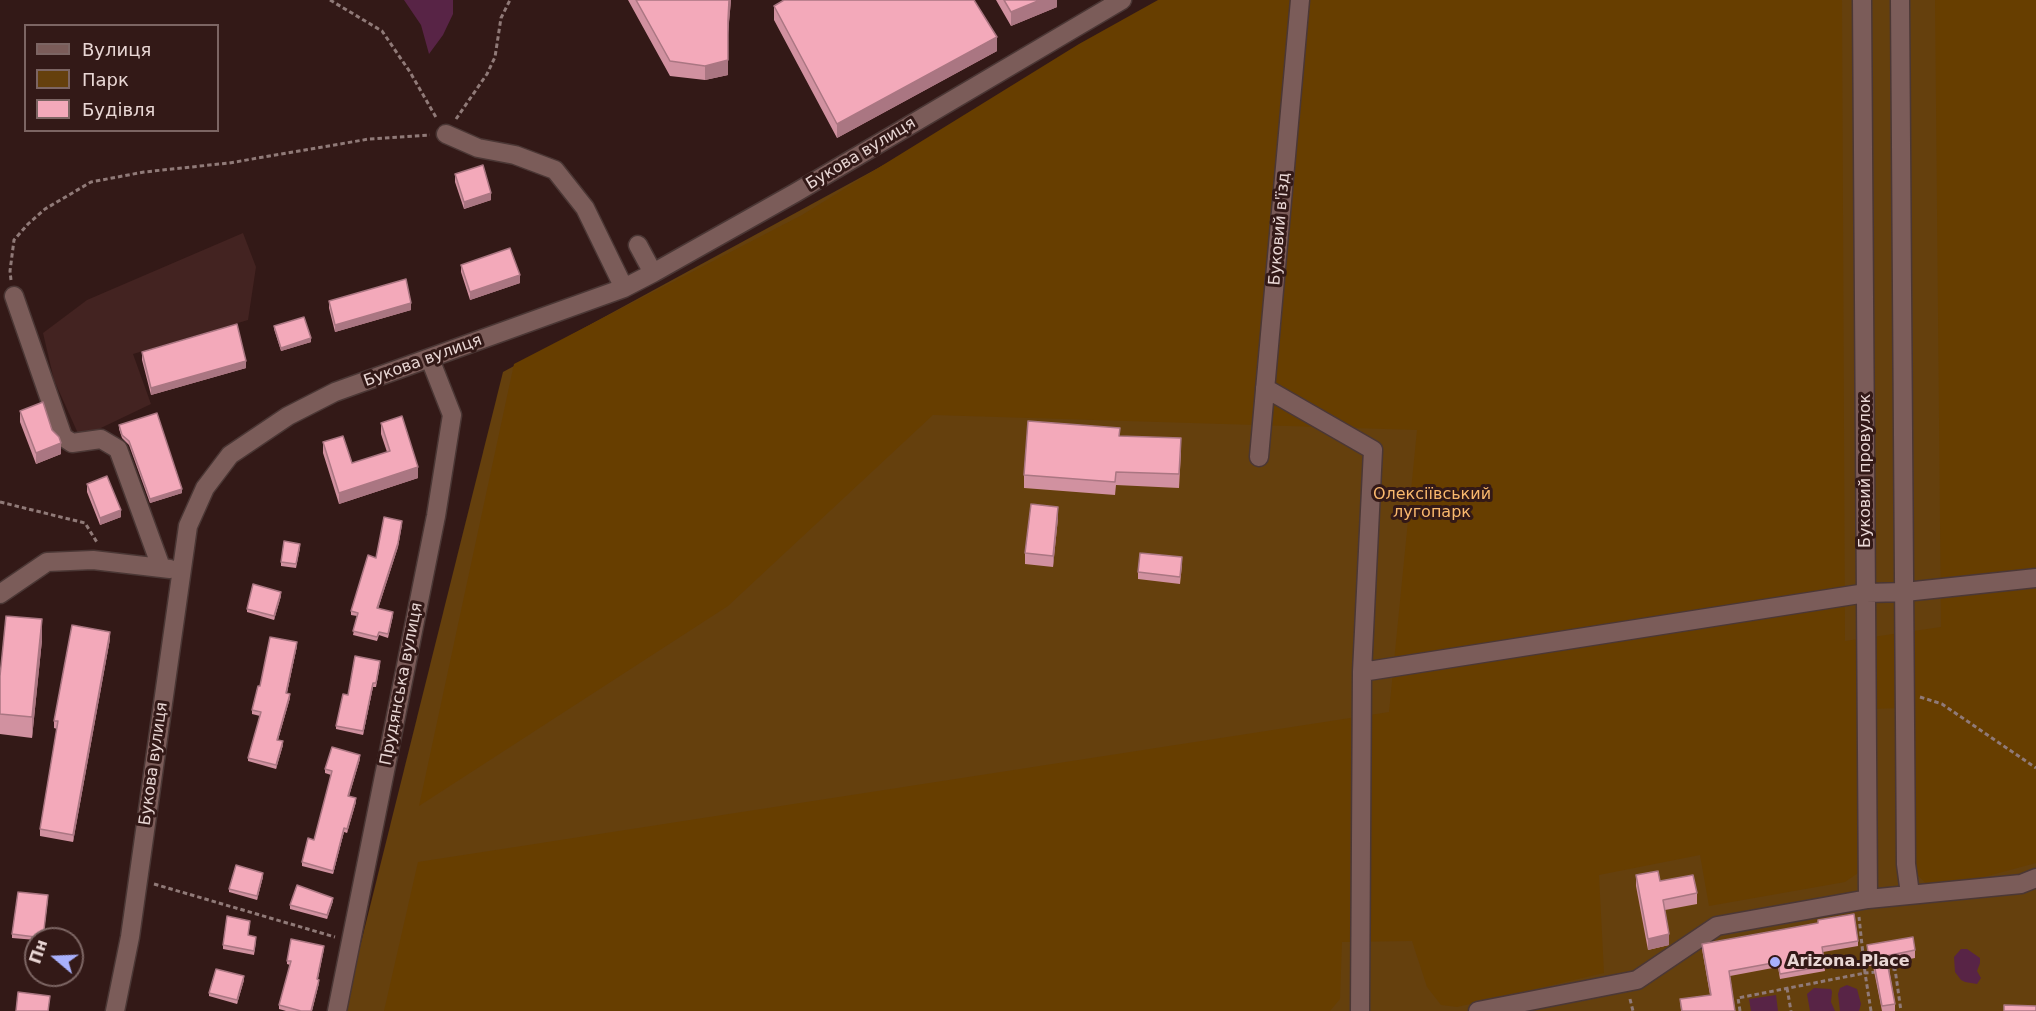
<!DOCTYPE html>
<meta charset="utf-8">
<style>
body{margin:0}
#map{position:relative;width:2036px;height:1011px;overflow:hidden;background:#331917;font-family:"DejaVu Sans",sans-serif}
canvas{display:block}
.legend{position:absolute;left:24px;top:24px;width:195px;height:108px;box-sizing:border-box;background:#331917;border:2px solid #7c6563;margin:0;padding:8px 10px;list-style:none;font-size:18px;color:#e9d7d5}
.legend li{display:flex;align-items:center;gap:12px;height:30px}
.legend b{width:30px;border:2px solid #7c6563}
.north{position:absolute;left:24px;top:927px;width:60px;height:60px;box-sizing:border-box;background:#331917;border:2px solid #7c6563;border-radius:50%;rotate:289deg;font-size:16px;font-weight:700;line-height:24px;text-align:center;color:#e9d7d5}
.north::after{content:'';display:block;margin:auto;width:21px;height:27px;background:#a8b0fc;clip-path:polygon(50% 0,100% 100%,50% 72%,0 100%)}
</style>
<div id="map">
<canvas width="2036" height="1011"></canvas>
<ul class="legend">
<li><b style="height:8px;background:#7b5c59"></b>Вулиця</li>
<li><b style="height:16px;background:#65400d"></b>Парк</li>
<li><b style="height:16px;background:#f3a9ba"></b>Будівля</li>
</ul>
<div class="north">Пн</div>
</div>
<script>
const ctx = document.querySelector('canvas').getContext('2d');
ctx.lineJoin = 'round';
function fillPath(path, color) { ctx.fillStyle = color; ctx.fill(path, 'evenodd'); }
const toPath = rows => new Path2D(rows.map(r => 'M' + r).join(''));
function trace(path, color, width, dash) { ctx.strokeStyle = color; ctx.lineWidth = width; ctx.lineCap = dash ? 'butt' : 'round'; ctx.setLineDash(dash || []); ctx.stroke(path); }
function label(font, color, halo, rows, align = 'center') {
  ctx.font = font + ' "DejaVu Sans",sans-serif'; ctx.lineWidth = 6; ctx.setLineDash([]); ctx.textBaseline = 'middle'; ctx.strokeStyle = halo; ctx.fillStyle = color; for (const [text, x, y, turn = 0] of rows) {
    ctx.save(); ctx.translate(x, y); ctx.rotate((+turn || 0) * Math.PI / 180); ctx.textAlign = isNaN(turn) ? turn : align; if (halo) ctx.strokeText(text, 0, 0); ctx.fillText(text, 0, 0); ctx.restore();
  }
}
fillPath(toPath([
 [243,233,256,267,248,320,133,354,151,404,80,438,54,380,43,333,87,300]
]), '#432321');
fillPath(toPath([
 [1187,0,2036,0,2036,1011,344,1011,503,372]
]), '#65400d');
fillPath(toPath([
 [1158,0,1842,0,1845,641,1941,627,1935,0,2036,0,2036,863,1943,888,1928,885,1915,873,1904,708,1866,709,1868,866,1845,882,1709,906,1700,855,1599,875,1604,973,1457,1007,1441,1005,1427,987,1412,941,1342,942,1340,999,1330,1011,384,1011,418,862,1389,712,1417,430,933,415,728,606,419,806,514,364,802,215,1079,44]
]), '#673e00');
fillPath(toPath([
 [404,0,453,0,453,14,443,35,429,54,421,25],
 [1961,949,1967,949,1980,958,1980,963,1977,971,1981,978,1977,984,1965,982,1961,980,1955,972,1954,957],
 [1847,985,1857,989,1861,1004,1859,1011,1840,1011,1838,994,1840,988],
 [1814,988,1831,989,1832,992,1831,1002,1835,1011,1810,1011,1807,994],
 [1776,995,1778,1011,1751,1011,1749,999]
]), '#582446');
const minor = toPath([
 [1862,0,1868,899],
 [1900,0,1906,864,1910,894],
 [446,134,478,148,515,155,555,170,585,208,624,288],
 [638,245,653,273],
 [14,296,63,437,72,443,101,439,118,449,161,567],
 [1265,388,1373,450,1362,672,1360,1011],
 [1259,457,1300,0],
 [0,594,47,562,93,560,170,569],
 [1362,672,1866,593,1905,592,2036,578],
 [115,1011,130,937,188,526,205,488,230,455,288,416,335,392,624,288,653,273,795,193,1122,0],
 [337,1011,436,516,452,415,430,359],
 [1478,1011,1637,980,1717,926,1868,899,2021,884,2036,878]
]);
trace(minor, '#4b3735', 21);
trace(toPath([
 [330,0,382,31,410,72,437,119],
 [456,119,487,74,495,57,501,18,510,0],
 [11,280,10,271,14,240,28,224,45,209,91,182,144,172,229,163,369,139,430,135],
 [0,502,85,523,98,544],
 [1920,697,1942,704,2036,768],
 [154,884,335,937],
 [1885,970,1895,969,1901,1011],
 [1787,988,1791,1011],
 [1630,999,1633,1011],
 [1740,1011,1738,998,1865,973,1859,917],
 [1871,1011,1865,973,1876,972]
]), '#907a78', 3, [4.5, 3]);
trace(minor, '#7b5c59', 18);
fillPath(toPath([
 [628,0,731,0,728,32,728,75,705,80,670,76],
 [996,0,1057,0,1057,7,1011,26],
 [774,6,997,51,837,138,774,20],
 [455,174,491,200,464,209,455,182],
 [461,265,520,283,470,300,461,272],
 [329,301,411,310,335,332,329,308],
 [274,326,311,342,281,351,274,329],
 [142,352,246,368,151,395,142,360],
 [20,411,61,454,36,464,20,422],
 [381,423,418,478,339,504,323,453,323,442,352,463,387,452,381,434],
 [119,425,182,493,150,503,129,445,122,438,119,429],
 [1120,436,1181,452,1179,488,1116,485,1115,495,1024,488,1024,475],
 [87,484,121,517,100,525,87,492],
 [1058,518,1053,567,1025,564,1025,553],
 [402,525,398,547,378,609,393,616,388,638,379,635,377,641,353,635,357,616,351,615,351,611,376,558],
 [300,548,296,568,281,566,281,562],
 [1182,565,1180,584,1138,579,1138,572],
 [281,596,274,620,247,612,247,609],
 [110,639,73,842,40,836,40,829,57,729,54,728,54,721],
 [42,640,32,738,0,734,0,676],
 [297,646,287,693,290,698,278,740,283,745,276,769,248,761,248,758,260,716,252,714,252,710,260,686],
 [380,665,376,687,373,687,363,735,336,729,336,726,348,695],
 [360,759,349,796,356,802,347,833,344,832,333,874,302,866,302,862,314,840,331,775,325,773,325,769],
 [1636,875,1697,893,1697,904,1665,910,1669,945,1648,950,1636,886],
 [263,877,257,900,229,892,229,889],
 [48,899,43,939,36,939,36,940,12,938,12,934],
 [333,901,327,919,290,909,290,905],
 [250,924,248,935,256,941,254,955,223,949,223,945],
 [1858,941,1858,946,1823,952,1825,971,1780,979,1778,967,1730,976,1735,1011,1681,1011,1680,999,1710,995,1702,949,1702,944],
 [1867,945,1915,950,1915,958,1888,963,1895,1004,1895,1011,1882,1011,1873,966,1869,966,1867,952],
 [324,949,318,979,319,983,312,1011,286,1011,279,1009,279,1005,290,965,287,964,287,961],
 [244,980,237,1004,209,996,209,993]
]), '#d191a0');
fillPath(toPath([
 [729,0,731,0,728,35,728,20],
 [1040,0,1057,0,1057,7,1011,26,1011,12],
 [997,37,997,51,837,138,837,124],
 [728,60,728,75,705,80,705,66],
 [491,193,491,200,464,209,464,202],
 [520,275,520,283,470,300,470,292],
 [411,303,411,310,335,332,335,325],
 [311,338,311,342,281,351,281,348],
 [246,361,246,368,151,395,151,388],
 [61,443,61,454,36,464,36,453],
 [418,467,418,478,339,504,339,493],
 [182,489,182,493,150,503,150,499],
 [1058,507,1058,518,1053,567,1053,556],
 [121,510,121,517,100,525,100,518],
 [402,521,398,547,377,612,377,608],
 [281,592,281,596,274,620,274,616],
 [42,619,42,640,32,738,32,717],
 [110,632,110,639,73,842,73,835],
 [297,642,297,646,286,697,286,693],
 [373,683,373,687,363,735,363,731],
 [290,694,290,698,277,743,277,740],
 [283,741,283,745,276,769,276,765],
 [360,755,360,759,348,800,348,796],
 [356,798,356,802,347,833,347,829],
 [344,828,344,832,333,874,333,871],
 [263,873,263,877,257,900,257,896],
 [333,898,333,901,327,919,327,915],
 [1669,934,1669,945,1648,950,1648,939],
 [244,976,244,980,237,1004,237,1000],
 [319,980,319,983,312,1011,311,1011]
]), '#aa7682');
const building = toPath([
 [636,0,729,0,728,20,728,60,705,66,670,61,636,0],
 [784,0,974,0,997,37,837,124,774,6,784,0],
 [1004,0,1040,0,1011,12,1004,0],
 [483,165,491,193,464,202,455,174,483,165],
 [510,248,520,275,470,292,461,265,510,248],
 [406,279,411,303,335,325,329,301,406,279],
 [304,317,311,338,281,348,274,326,304,317],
 [237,324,246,361,151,388,142,352,237,324],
 [43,402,52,430,59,437,61,443,36,453,20,411,43,402],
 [157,413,182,489,150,499,129,441,122,435,119,425,157,413],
 [402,416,418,467,339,493,323,442,343,436,352,463,390,451,381,423,402,416],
 [1028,421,1120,428,1119,436,1181,438,1179,474,1116,472,1115,482,1024,475,1028,421],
 [107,476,121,510,100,518,87,484,107,476],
 [1031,504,1058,507,1053,556,1025,553,1031,504],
 [384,517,402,521,398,543,377,608,393,612,388,634,379,632,377,637,353,631,358,613,351,611,368,555,376,558,384,517],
 [284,541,300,544,296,564,281,562,284,541],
 [1140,553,1182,557,1180,577,1138,572,1140,553],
 [253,584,281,592,274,616,247,609,253,584],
 [6,616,42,619,32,717,0,714,0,676,6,616],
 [72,625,110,632,73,835,40,829,58,721,54,721,72,625],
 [270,637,297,642,286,693,290,694,277,740,283,741,276,765,248,758,261,712,252,710,258,686,260,686,270,637],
 [355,656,380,661,376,683,373,683,363,731,336,726,343,694,348,695,355,656],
 [332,747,360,755,348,796,356,798,347,829,344,828,333,871,302,862,308,838,314,840,332,771,325,769,332,747],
 [236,865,263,873,257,896,229,889,236,865],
 [1658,871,1660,881,1693,875,1697,893,1663,900,1669,934,1648,939,1636,875,1658,871],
 [297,885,333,898,327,915,290,905,297,885],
 [18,892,48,895,43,938,12,934,18,892],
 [1854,914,1858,941,1822,947,1825,966,1780,974,1778,962,1729,971,1735,1011,1682,1011,1680,999,1711,995,1702,944,1818,923,1818,920,1854,914],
 [227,916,250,921,248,935,256,937,254,951,223,945,227,916],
 [1913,937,1915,950,1886,956,1895,1004,1882,1006,1873,958,1869,959,1867,945,1913,937],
 [291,939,324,946,317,979,319,980,311,1011,301,1011,279,1005,291,961,287,961,291,939],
 [216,969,244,976,237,1000,209,993,216,969],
 [18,992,50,996,48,1011,16,1011,18,992],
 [2004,1005,2036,1006,2036,1011,2004,1011,2004,1005]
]);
fillPath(building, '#f3a9ba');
trace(building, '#aa7682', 1.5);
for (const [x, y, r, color] of [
 [1775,962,6,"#a8b0fc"]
]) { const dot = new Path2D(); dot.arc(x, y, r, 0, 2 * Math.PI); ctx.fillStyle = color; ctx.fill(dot); trace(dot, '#331917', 2); }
label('16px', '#e9d7d5', '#331917', [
 ["Букова вулиця",861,154,-31],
 ["Буковий в'їзд",1280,229,-85],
 ["Букова вулиця",423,361,-20],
 ["Буковий провулок",1866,471,-90],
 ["Прудянська вулиця",402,684,-79],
 ["Букова вулиця",154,764,-82]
]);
label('16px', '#fab86d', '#331917', [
 ["Олексіївський",1432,495],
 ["лугопарк",1432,513]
]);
label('bold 16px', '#e9d7d5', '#331917', [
 ["Arizona.Place",1787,962]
], 'left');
</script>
